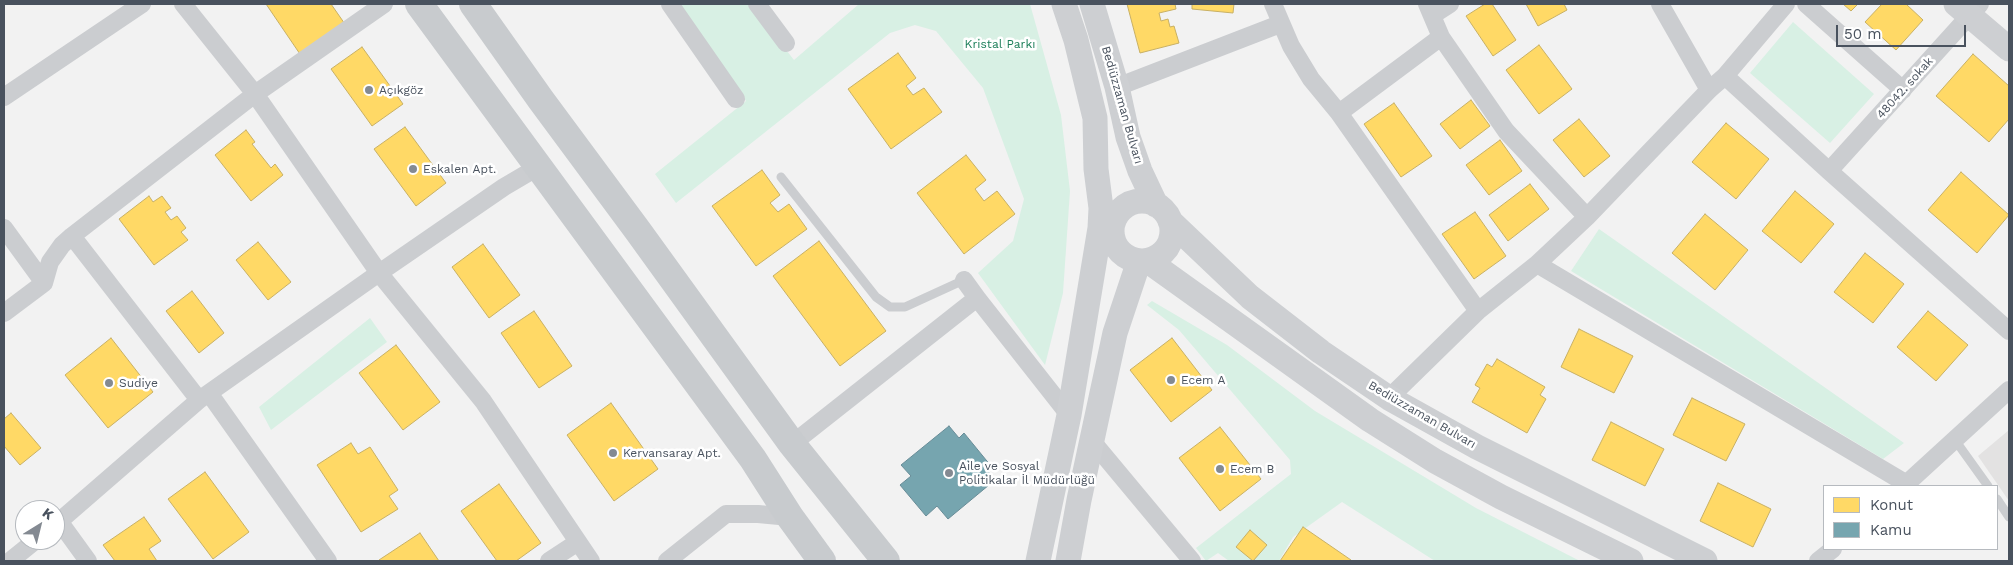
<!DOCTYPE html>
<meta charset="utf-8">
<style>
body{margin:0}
#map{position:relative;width:2013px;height:565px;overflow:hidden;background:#f2f2f2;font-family:"Work Sans",sans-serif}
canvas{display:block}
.frame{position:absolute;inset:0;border:5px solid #49525e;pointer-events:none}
.legend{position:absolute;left:1823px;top:485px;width:175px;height:65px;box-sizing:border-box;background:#fff;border:1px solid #b6babf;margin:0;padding:6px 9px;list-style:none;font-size:15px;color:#49525e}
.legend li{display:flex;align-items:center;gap:10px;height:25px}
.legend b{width:25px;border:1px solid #b6babf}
.north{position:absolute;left:15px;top:500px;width:50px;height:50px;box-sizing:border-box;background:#fff;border:1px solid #b6babf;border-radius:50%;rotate:36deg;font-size:14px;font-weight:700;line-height:20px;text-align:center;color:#49525e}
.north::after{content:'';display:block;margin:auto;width:18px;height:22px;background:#848a92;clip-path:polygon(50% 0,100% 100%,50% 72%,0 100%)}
.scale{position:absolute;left:1836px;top:25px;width:130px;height:22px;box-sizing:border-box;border:2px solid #49525e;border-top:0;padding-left:6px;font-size:15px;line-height:18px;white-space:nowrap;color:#49525e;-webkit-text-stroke:4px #fff;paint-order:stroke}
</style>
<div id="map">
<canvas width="2013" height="565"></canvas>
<div class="frame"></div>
<ul class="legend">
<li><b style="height:14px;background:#ffd966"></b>Konut</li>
<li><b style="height:14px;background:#76a5af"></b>Kamu</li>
</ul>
<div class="north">K</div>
<div class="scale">50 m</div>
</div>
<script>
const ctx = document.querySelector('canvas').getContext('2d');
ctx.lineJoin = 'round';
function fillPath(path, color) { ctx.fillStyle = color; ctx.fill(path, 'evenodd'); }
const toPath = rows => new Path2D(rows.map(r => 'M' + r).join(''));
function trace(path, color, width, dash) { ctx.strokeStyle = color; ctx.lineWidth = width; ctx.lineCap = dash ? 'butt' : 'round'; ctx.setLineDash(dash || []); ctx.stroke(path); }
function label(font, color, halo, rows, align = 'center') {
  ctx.font = font + ' "Work Sans",sans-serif'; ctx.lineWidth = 5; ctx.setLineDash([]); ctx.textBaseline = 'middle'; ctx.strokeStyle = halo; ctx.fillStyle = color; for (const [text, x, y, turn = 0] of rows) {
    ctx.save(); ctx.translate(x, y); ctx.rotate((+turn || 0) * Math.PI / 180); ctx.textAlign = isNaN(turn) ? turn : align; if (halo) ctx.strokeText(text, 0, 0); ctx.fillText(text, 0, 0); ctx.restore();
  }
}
fillPath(toPath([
 [2009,430,2009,501,1978,456]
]), '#e3e2e2');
fillPath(toPath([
 [680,4,750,4,794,60,859,4,1030,4,1061,115,1070,191,1063,293,1045,365,978,273,1013,241,1024,199,983,88,936,31,915,25,890,33,676,203,655,174,746,101],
 [1793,22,1874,94,1830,143,1750,73],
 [1599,229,1904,443,1883,459,1571,271],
 [1152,301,1227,345,1315,411,1476,508,1580,561,1435,561,1342,502,1293,537,1279,561,1229,561,1218,553,1206,561,1196,548,1291,474,1290,460,1179,330,1147,305],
 [370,318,387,342,271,430,259,407]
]), '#d8f0e4');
const homes = toPath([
 [266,4,331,4,347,27,302,57,266,4],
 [1127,4,1175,4,1176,9,1159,13,1161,21,1168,19,1170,27,1174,26,1179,43,1140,53,1127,4],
 [1192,4,1234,4,1233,13,1192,9,1192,4],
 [1485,4,1492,4,1516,40,1493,56,1466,16,1485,4],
 [1526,4,1564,4,1567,10,1538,26,1526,4],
 [1843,4,1858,4,1851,11,1843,4],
 [1882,4,1906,4,1923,20,1896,50,1865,22,1882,4],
 [1539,45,1572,89,1539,114,1506,70,1539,45],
 [362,47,403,104,372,126,331,69,362,47],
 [898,53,916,78,906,86,913,95,924,88,942,112,891,149,848,89,898,53],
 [1973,54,2009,86,2009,119,1989,142,1936,96,1973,54],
 [1471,100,1490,126,1460,149,1440,124,1471,100],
 [1394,103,1432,156,1401,177,1364,124,1394,103],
 [1579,119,1610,156,1584,177,1553,140,1579,119],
 [1726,123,1769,159,1736,199,1692,162,1726,123],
 [405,127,446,183,416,206,374,149,405,127],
 [246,130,255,142,252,144,271,168,275,164,283,175,251,201,215,155,246,130],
 [1500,140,1522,171,1489,195,1466,165,1500,140],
 [966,155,986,180,975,189,984,201,997,191,1015,214,964,254,917,193,966,155],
 [762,170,780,195,770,203,778,212,789,204,807,229,756,266,712,206,762,170],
 [1961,172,2009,215,1977,253,1928,210,1961,172],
 [1530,184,1549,209,1508,241,1489,215,1530,184],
 [1795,191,1834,224,1801,263,1762,231,1795,191],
 [149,196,153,202,162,196,171,208,165,212,171,220,177,216,186,228,181,232,188,240,154,265,119,219,149,196],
 [1475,212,1506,256,1474,279,1442,234,1475,212],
 [1705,214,1748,250,1715,290,1672,253,1705,214],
 [819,241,886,331,840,366,773,276,819,241],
 [258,242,291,282,268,300,236,260,258,242],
 [483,244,520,295,489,318,452,267,483,244],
 [1865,253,1904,284,1873,323,1834,292,1865,253],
 [192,291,224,333,199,353,166,311,192,291],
 [534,311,572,366,539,388,501,333,534,311],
 [1928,311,1968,345,1936,381,1897,347,1928,311],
 [1579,329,1633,356,1614,393,1561,367,1579,329],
 [111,338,153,392,108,428,65,375,111,338],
 [1172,338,1212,390,1171,422,1130,370,1172,338],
 [396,345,440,402,403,430,359,373,396,345],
 [1497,359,1545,387,1540,395,1546,399,1527,433,1472,402,1480,388,1475,385,1487,364,1492,367,1497,359],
 [1692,398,1745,424,1726,461,1673,435,1692,398],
 [611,403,658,469,614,501,567,435,611,403],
 [11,413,41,448,20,465,4,446,4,419,11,413],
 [1611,422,1664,449,1645,486,1592,460,1611,422],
 [1220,427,1261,479,1220,511,1179,458,1220,427],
 [351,443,358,454,370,447,398,490,389,496,398,509,361,532,317,465,351,443],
 [205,472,249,532,213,559,168,499,205,472],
 [1718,483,1771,509,1753,547,1700,521,1718,483],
 [499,484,541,543,516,561,497,561,461,511,499,484],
 [144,517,161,541,149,549,157,561,115,561,103,545,144,517],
 [1303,527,1351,560,1350,561,1280,561,1303,527],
 [1250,530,1267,545,1253,561,1236,547,1250,530],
 [420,533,439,561,380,561,379,560,420,533]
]);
fillPath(homes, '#ffd966');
trace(homes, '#c8b064', 1);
const public = toPath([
 [949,426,959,438,964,433,991,466,987,470,995,480,948,519,937,506,926,516,900,485,911,476,901,465,949,426]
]);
fillPath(public, '#76a5af');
trace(public, '#688c97', 1);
trace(toPath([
 [781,177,876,297,890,307,905,307,964,280],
 [1955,440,1988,486],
 [1997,499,2009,517]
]), '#cbcdd0', 9);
trace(toPath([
 [183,4,255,94,379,273,483,401,591,561],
 [670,4,736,99],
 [757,4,786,43],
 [1273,4,1291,46,1311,79,1339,113,1478,311],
 [1427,4,1441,37,1506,131,1587,217],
 [1660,4,1709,90],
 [1806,4,1903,90],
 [1433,15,1450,4],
 [1725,76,1829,171,2009,331],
 [1117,87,1280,24],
 [4,97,142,4],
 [1339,113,1441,37],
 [1829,171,1980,4],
 [4,228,44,283],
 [72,236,199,400],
 [1537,264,1907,484],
 [964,280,977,298],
 [4,313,44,283,50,262,62,245,72,236,255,94,384,4],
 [209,393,328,561],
 [1389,398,1478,311,1537,264,1587,217,1709,90,1725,76,1786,4],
 [1092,441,1192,561],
 [792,444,977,298,1069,415],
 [1904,486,2009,390],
 [59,521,88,561],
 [55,525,199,400,379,273,504,187,538,167],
 [10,561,36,540],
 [549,561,578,542],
 [667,561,726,514,758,514,790,517],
 [1818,561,1833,549]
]), '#cbcdd0', 18);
trace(toPath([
 [1092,4,1117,87,1128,137,1140,171,1156,205],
 [1956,4,2009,49],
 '1112 231a30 30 0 1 1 60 0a30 30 0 1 1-60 0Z',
 [1170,221,1250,297,1321,352,1389,398,1477,447,1705,561],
 [1148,261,1370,420,1435,461,1501,497,1631,561],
 [1038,561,1069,415,1100,228,1101,208,1096,169,1095,118,1076,40,1064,4],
 [1068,561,1079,500,1115,333,1139,261]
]), '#cdcfd2', 25);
trace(toPath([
 [419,4,753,459,790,517,822,561],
 [473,4,541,100,638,231,792,444,886,561]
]), '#c8cbce', 28);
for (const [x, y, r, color] of [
 [369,90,5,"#848a92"],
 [413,169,5,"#848a92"],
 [1171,380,5,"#848a92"],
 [109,383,5,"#848a92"],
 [613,453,5,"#848a92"],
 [1220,469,5,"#848a92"],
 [949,473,5,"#848a92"]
]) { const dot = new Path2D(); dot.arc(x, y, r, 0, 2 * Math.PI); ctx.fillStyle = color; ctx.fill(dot); trace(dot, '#fff', 2); }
label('12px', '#1b7e59', '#fff', [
 ["Kristal Parkı",1000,44]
]);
label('12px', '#49525e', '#fff', [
 ["48042. sokak",1905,88,-48],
 ["Bediüzzaman Bulvarı",1122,105,74],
 ["Bediüzzaman Bulvarı",1422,415,30]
]);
label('12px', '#49525e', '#fff', [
 ["Açıkgöz",379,90],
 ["Eskalen Apt.",423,169],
 ["Ecem A",1181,380],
 ["Sudiye",119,383],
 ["Kervansaray Apt.",623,453],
 ["Aile ve Sosyal",959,466],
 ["Politikalar İl Müdürlüğü",959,480],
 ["Ecem B",1230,469]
], 'left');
</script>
